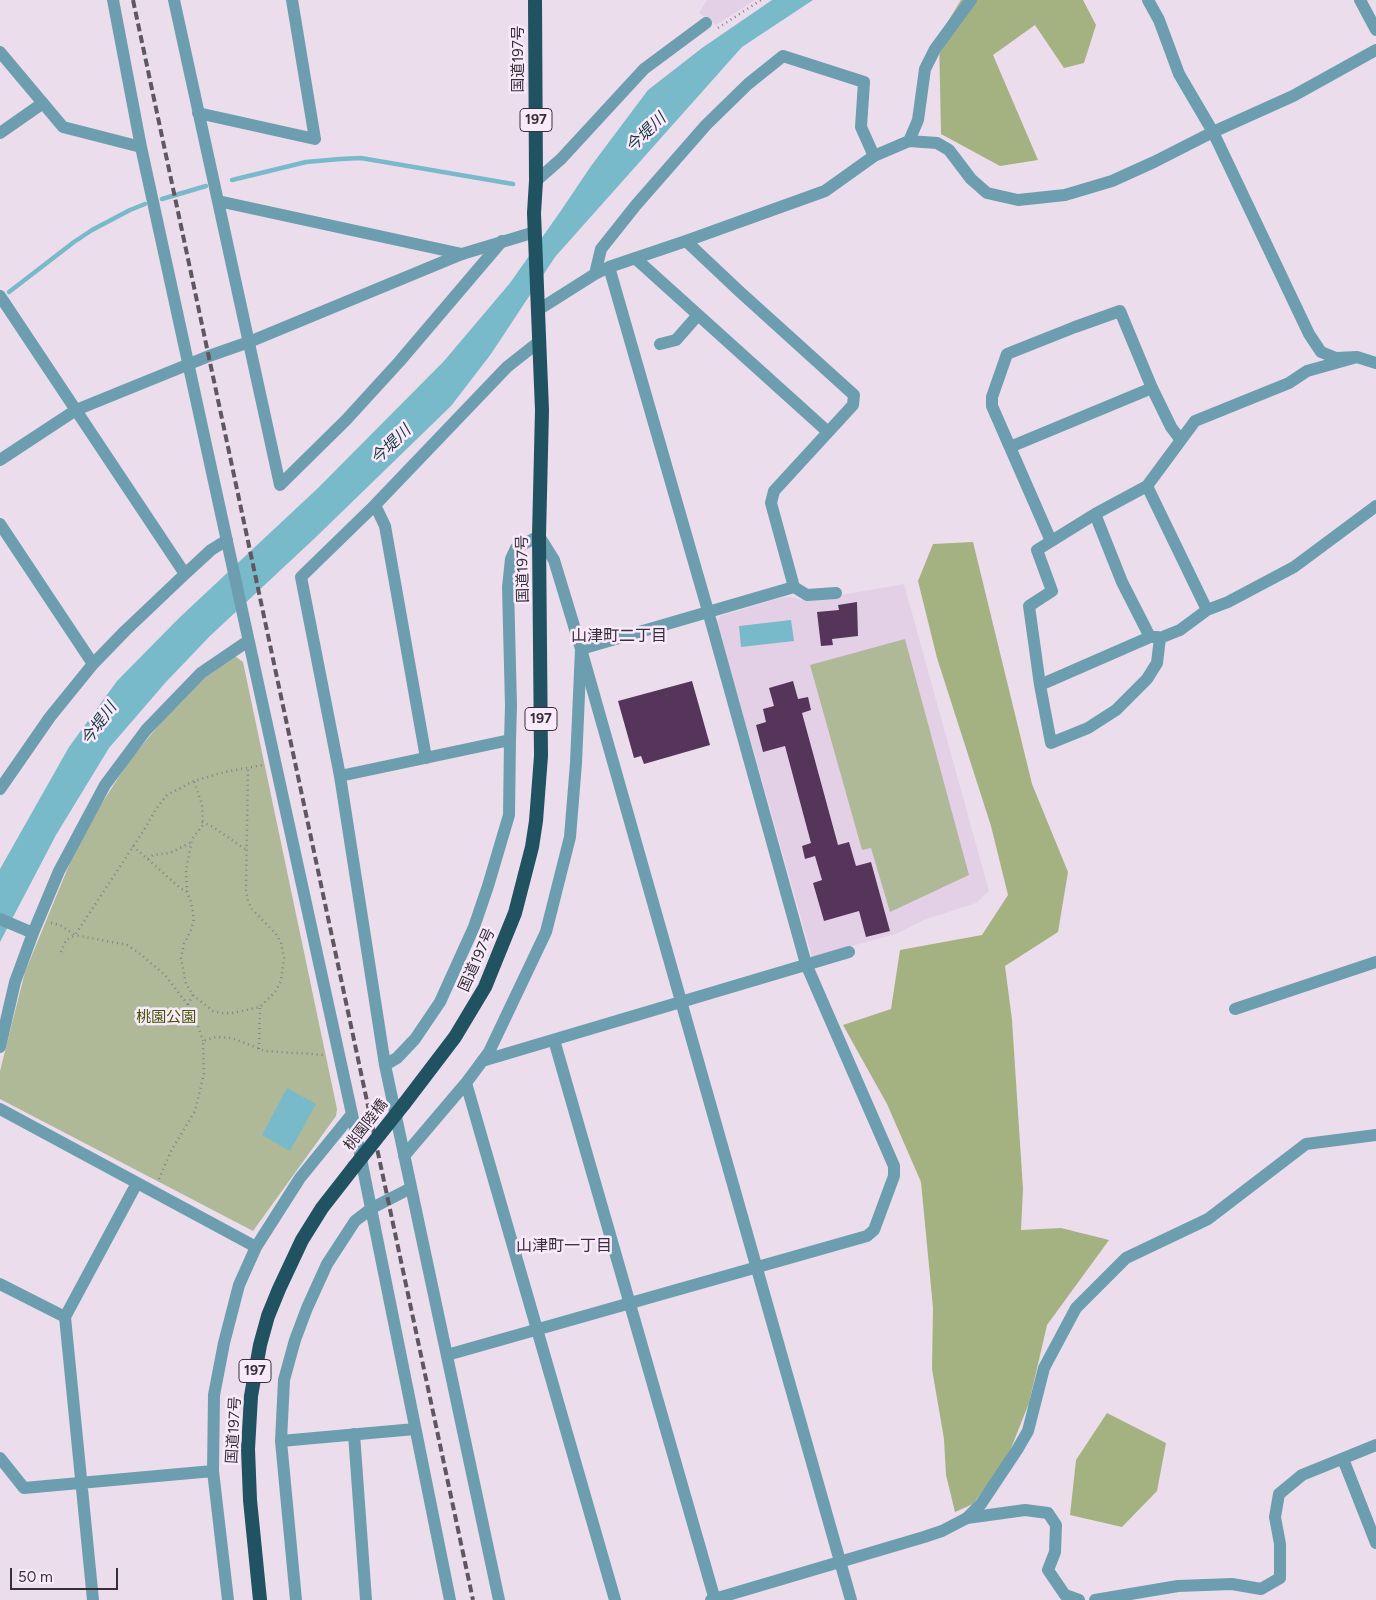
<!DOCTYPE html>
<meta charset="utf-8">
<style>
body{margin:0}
#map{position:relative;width:1376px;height:1600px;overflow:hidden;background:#ecdded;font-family:Figtree,sans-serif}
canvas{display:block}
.scale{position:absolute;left:10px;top:1568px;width:108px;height:22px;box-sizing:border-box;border:2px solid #363036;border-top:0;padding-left:6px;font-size:15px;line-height:18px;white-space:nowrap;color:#363036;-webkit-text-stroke:4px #f9eafb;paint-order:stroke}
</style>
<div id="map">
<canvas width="1376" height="1600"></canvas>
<div class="scale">50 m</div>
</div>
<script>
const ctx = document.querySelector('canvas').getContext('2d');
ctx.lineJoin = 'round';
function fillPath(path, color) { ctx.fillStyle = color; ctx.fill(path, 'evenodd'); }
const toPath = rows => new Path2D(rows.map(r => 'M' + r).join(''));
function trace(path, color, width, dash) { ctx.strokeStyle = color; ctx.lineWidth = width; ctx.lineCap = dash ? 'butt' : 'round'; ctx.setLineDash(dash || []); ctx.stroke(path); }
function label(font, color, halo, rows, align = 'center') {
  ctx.font = font + ' Figtree,"Noto Sans JP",sans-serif'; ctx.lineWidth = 5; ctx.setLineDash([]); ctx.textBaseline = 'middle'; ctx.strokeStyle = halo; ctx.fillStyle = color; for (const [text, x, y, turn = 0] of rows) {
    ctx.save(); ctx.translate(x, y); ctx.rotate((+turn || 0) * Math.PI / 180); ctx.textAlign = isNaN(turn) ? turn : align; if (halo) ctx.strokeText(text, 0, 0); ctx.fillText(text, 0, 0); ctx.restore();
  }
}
fillPath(toPath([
 [707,0,755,0,716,25,699,13],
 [904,584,989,891,976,903,924,920,896,934,812,957,717,622,720,616,780,598,792,597,806,601]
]), '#e4d0e6');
fillPath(toPath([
 [905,639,969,875,890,912,871,848,862,850,810,665],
 [235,656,243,662,337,1109,336,1116,253,1231,0,1099,0,1071,25,972,81,836,129,761,189,689]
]), '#afb997');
fillPath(toPath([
 [961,0,1083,0,1096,25,1084,63,1064,68,1035,25,993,55,1038,160,1000,166,941,134,939,36],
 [973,542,1032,784,1068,872,1058,932,1005,966,1012,1020,1023,1189,1021,1230,1061,1228,1109,1240,1047,1325,1029,1403,1006,1461,973,1504,955,1512,946,1475,944,1439,932,1369,933,1308,921,1182,887,1104,843,1025,891,1009,900,950,982,935,1008,895,991,826,937,658,918,581,933,544],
 [1107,1413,1166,1443,1157,1491,1122,1527,1070,1515,1076,1460]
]), '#a4b281');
fillPath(toPath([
 [772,0,813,0,742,47,555,257,491,354,451,406,316,537,210,636,166,682,109,748,56,835,0,942,0,869,69,747,117,681,179,618,318,488,444,361,510,283,560,212,591,166,648,90,702,48],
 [791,620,794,641,741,647,739,626],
 [287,1088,316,1104,290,1151,262,1135]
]), '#78baca');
trace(toPath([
 [232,180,306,162,340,159,361,158,513,184],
 [162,199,206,186],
 [9,292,74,242,92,230,130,210,145,204]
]), '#78baca', 4.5);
fillPath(toPath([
 [857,602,858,636,832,639,833,645,821,646,817,612,839,610,838,605],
 [692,681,710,745,644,764,641,756,634,758,618,701],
 [793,681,798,699,808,697,811,710,802,713,838,845,849,842,856,866,871,862,890,931,866,937,859,911,824,921,813,883,822,880,815,856,805,859,802,846,811,843,785,746,763,752,756,725,766,722,763,709,774,706,769,688]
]), '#553559');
trace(toPath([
 [718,28,761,0],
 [202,822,213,827,248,851],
 [133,846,180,888,187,892],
 [148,859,153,855,170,853,190,843],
 [51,923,60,925,75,935,127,945,139,953,165,975,188,1005,198,1026,203,1041],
 [61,952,66,940,75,935,144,830,156,809,167,795,194,781,225,772,263,765],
 [193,995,213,1011,222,1013,232,1013,260,1007,275,992,281,981,284,958,281,943,276,934,252,909,248,901,246,890,248,768],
 [188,1005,193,995,186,984,181,958,184,944,191,930,194,919,191,902,187,892,186,870,192,839,203,825,202,805,194,781],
 [259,1049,260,1007],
 [159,1179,171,1151,195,1111,204,1073,203,1041,216,1037,232,1038,265,1051,326,1055]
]), '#887e89', 2.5, [1, 4]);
trace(toPath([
 [113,0,141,147,352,1114,450,1600],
 [174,0,280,485],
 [1148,0,1159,20,1179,74,1213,132,1309,334,1321,352,1336,358,1357,357,1376,363],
 [1360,0,1376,30],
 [0,52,63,127,141,147],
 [198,113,315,139,292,0],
 [0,133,43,103],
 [909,141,918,120,925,69,935,49,971,0],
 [536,181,561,159,644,69,706,23],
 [218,201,462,254],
 [686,241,739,291,854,395,853,405,774,491,771,503,794,587,807,595,836,593],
 [635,258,828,432],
 [595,274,601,249,636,205,706,125,748,84,783,56,864,82,861,127,874,156],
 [0,296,185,574],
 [538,310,595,274,609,267,686,241,825,191,874,156,909,141,937,143,949,150,971,179,987,193,1018,200,1065,195,1112,181,1154,162,1213,132,1293,96,1376,50],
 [660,344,676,340,698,315],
 [1010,447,1152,388],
 [280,485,346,420,399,362,502,241],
 [1147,486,1207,610,1180,630,1160,638,1157,663,1147,679,1116,710,1088,728,1051,743,1040,685,1029,606,1052,591,1037,550,1095,514,1147,486,1195,421,1289,383,1307,371,1357,357],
 [375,505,385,526,426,758],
 [1095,514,1122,582,1150,637],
 [0,524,93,664],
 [1051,541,992,406,992,397,1007,354,1075,327,1120,311,1152,388,1171,427,1180,439],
 [1207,610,1228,602,1294,567,1376,506],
 [1040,685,1150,637,1158,637],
 [510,740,511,706,508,587,511,559,516,548,539,536],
 [340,776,510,740,509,815,488,886,474,927,440,1002,415,1039,397,1058,385,1065],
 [0,789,50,717,93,664,125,631,185,574,211,550,227,540],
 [0,919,33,933],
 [1235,1009,1376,962],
 [554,1040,715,1600],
 [0,1047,15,982,33,933,59,871,105,785,146,730,201,673,248,641],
 [482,1061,849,952],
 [466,1083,615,1600],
 [0,1109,256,1247],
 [404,1156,466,1083,489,1052,546,932,570,837,576,763,581,649,794,587],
 [0,1284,65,1317],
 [447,1355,867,1236,874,1230,894,1176,894,1166,806,964,708,611,609,267],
 [354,1434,366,1600],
 [281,1441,415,1429],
 [0,1458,24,1488,213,1471],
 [1343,1459,1376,1543],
 [967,1518,1025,1510,1048,1513,1056,1525,1055,1552,1048,1570,1065,1595,1079,1600],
 [93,1600,65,1317,137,1183],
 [228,1600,213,1471,214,1395,224,1343,239,1285,256,1247,300,1178,352,1114],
 [296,1600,281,1441,284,1380,295,1340,307,1308,327,1264,355,1221,372,1208,411,1188],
 [499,1600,385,1065,340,776,301,577,375,505,507,367,540,341],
 [1095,1600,1178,1586,1232,1584,1261,1589,1280,1578,1280,1544,1275,1517,1279,1494,1302,1475,1376,1445]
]), '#6d9eb0', 12);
trace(toPath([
 [0,460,76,410,209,356,249,342,462,254,535,232],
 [539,536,554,560,581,649,851,1600],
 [711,1600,924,1537,942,1531,967,1518,981,1504,1017,1450,1028,1431,1044,1368,1076,1308,1126,1258,1208,1219,1306,1144,1376,1135]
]), '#6d9eb0', 12);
trace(toPath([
 [404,1104,455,1037,485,987,515,913,532,847,536,821,541,756,539,536,542,410,534,213,536,181,535,0],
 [260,1600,250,1500,248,1449,251,1396,260,1345,268,1316,279,1289,302,1240,322,1208,354,1167]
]), '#205262', 14);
trace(toPath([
 [133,0,473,1600]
]), '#5f575f', 4, [8, 4]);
trace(toPath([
 [354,1167,404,1104]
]), '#205262', 14);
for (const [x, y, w] of [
 [536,120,32],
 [541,719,32],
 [255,1371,32]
]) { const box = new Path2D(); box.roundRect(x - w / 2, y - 11.5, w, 23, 4); ctx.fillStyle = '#f9eafb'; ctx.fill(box); trace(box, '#363036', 1); }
label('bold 14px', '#363036', null, [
 ["197",536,120],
 ["197",541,719],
 ["197",255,1371]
]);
label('15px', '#363036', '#f9eafb', [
 ["国道197号",519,59,-90],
 ["国道197号",523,569,-91],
 ["国道197号",477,960,-66],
 ["桃園陸橋",366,1125,-52],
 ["国道197号",234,1430,-87]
]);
label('15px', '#445300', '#f9eafb', [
 ["桃園公園",166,1018]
]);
label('italic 16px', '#16373e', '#f9eafb', [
 ["今堤川",646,133,-44],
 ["今堤川",391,445,-44],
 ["今堤川",99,724,-54]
]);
label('16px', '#392e3b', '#f9eafb', [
 ["山津町二丁目",619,636],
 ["山津町一丁目",564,1246]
]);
</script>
